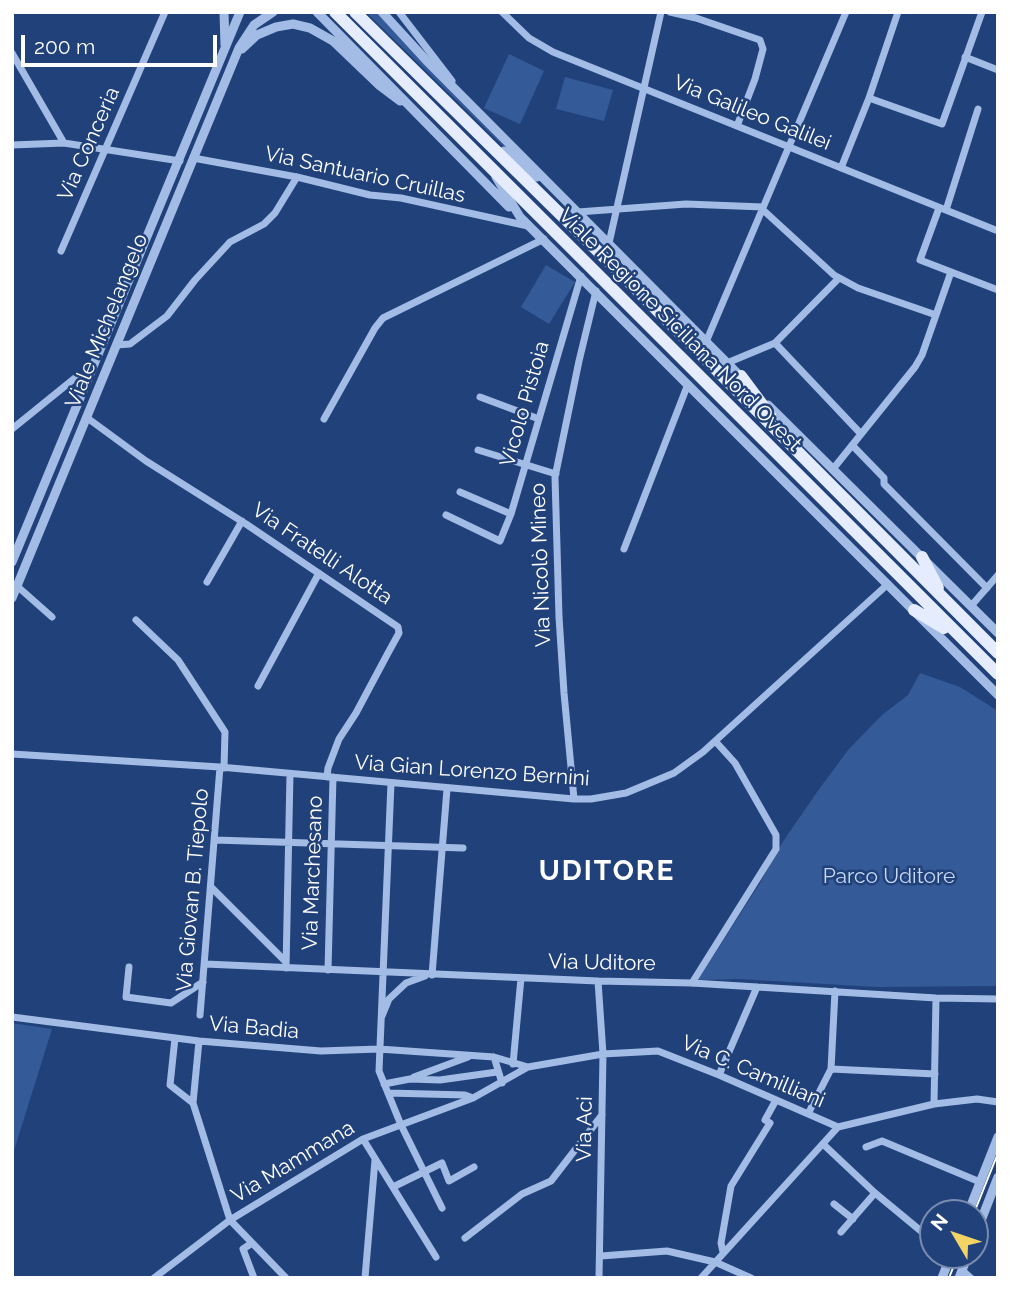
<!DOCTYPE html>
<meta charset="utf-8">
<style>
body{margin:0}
#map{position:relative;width:1010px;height:1290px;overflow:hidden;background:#21417a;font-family:Raleway,sans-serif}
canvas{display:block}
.frame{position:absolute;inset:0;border:14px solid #fff;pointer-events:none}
.north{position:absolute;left:919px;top:1199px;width:70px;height:70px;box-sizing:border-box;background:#21417a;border:2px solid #7a8daf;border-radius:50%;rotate:309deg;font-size:19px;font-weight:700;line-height:28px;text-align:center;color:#fff}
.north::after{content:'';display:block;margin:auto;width:24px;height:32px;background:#f2d465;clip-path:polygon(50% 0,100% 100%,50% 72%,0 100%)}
.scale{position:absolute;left:21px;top:35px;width:196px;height:32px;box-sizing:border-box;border:4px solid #fff;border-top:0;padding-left:9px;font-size:21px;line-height:24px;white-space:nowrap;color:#fff;-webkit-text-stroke:5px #21417a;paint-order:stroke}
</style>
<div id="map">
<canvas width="1010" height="1290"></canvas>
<div class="frame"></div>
<div class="north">N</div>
<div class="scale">200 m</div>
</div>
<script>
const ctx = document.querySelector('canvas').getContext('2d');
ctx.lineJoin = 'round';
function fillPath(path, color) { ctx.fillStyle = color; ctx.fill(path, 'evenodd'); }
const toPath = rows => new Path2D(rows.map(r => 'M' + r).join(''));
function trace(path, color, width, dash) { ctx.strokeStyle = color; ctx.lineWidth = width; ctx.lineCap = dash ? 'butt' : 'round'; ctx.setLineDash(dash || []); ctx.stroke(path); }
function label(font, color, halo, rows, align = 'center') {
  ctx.font = font + ' Raleway,sans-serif'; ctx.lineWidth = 5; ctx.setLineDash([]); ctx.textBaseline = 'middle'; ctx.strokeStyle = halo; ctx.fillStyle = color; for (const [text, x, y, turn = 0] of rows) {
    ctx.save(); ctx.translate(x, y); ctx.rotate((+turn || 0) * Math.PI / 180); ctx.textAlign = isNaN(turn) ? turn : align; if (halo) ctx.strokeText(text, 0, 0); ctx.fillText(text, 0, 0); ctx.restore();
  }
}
fillPath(toPath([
 [366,12,378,12,509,151,502,145],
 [509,54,544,71,520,124,484,108],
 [565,77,613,90,604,121,556,109],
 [546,265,575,282,549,324,521,307],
 [920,673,960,687,998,711,998,986,877,987,738,979,698,980,760,883,782,843,817,792,848,750,882,715,908,695],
 [12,1023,52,1029,12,1157]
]), '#345a98');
trace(toPath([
 [399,12,452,81],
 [502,12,529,38,553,52,998,231],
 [670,12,696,18,760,40,763,49,755,79,737,126],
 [12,53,64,143],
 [965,57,998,70],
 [869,98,942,124,982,12],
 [12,145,64,143,180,161],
 [193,158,297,177,370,195,401,198,528,226],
 [841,168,869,98,898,12],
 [939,208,920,260,998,290],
 [762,209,834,275,858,288,936,315],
 [946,210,978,109],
 [578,212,686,204,763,207],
 [609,243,661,12],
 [61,251,165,12],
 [706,342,846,12],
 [775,343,861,434],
 [116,345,130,344,167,316,195,280,230,242,264,224,275,213,297,177],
 [727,363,775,343,839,278],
 [480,397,539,419],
 [86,417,146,461,246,524,398,627,399,633,388,653,356,713,339,739,328,768,327,777],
 [324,419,375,328,383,318,544,239],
 [12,429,75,378,88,377],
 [852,445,884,478,884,484,987,588],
 [478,450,556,474],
 [833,469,915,367,922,355,951,272],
 [460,492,511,514],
 [446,515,500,541,511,514,581,276],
 [624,549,688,384],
 [207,582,242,521],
 [17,586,52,617],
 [971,606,998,575],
 [136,620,178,660,225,732,224,768],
 [258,686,319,573],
 [12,754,220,767,574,799,591,799,626,793,674,773,703,752,888,584],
 [391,783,379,1071,401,1125,442,1208],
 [574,799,564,693,559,617,555,477,579,361,596,291],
 [215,840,463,848],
 [211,887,286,962],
 [205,964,598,981,692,983,936,998,998,999],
 [129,967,126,997,171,1003,203,982],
 [286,968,290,774],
 [328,970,333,777],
 [432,975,447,789],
 [598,981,603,1054,599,1278],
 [692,983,776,849,776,835,735,763,716,742],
 [200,1015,220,767],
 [382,1016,389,999,406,983,425,976],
 [12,1017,199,1041,321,1051,379,1049,494,1057,528,1067],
 [175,1038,170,1085,193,1103,199,1041],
 [494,1057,502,1083],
 [513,1064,521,978],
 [831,1069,935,1074],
 [719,1075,757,987],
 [414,1077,468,1057],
 [384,1084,410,1079,440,1080,497,1072],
 [388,1093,465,1095,473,1098],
 [193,1103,230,1220,286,1278],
 [934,1104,936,998],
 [808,1114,831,1069,835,991],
 [838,1127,934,1104,977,1099,998,1102],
 [363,1139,436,1257],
 [823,1144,875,1193,933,1241],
 [866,1147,882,1141,980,1182],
 [393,1187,442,1163,449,1181,474,1167],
 [834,1204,853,1219],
 [841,1232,875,1193],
 [465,1238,522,1194,551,1181,602,1115],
 [252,1243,243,1249,254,1278],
 [933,1247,933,1250],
 [723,1252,721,1243,731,1186,770,1123,765,1120,776,1100],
 [938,1255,948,1263],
 [601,1256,667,1251,715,1262,751,1278],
 [962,1270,971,1278],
 [154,1278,230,1220,363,1139,473,1098,528,1067,603,1054,658,1051,719,1075,838,1127],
 [365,1278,375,1160],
 [701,1278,838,1127]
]), '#a3bce5', 7);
trace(toPath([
 [224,12,225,45],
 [317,12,509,207],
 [382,12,426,60,744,380],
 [242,49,257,35,276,27,293,24,310,28,333,41,380,86,400,101],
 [504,151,537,177],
 [496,177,520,217,998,695],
 [768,405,998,633],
 [12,562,240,12],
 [12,598,239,48,254,25,273,12],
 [968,1213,998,1137],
 [975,1236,998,1177],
 [942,1278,951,1255],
 [959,1278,968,1255]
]), '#a3bce5', 9);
trace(toPath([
 [335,12,998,674],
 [355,12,620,273,998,653],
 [741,376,770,415],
 [922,557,938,588],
 [914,610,944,628]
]), '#e4ecfd', 12);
trace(toPath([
 [974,1213,998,1153],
 [949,1278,958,1255]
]), '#fff', 2);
label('21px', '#fff', '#21417a', [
 ["Via Galileo Galilei",752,113,22],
 ["Via Conceria",89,144,-66],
 ["Via Santuario Cruillas",365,175,12],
 ["Viale Michelangelo",107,321,-68],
 ["Viale Regione Siciliana Nord Ovest",680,330,45],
 ["Vicolo Pistoia",525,404,-74],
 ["Via Fratelli Alotta",322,554,34],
 ["Via Nicolò Mineo",541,565,-92],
 ["Via Gian Lorenzo Bernini",472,771,4],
 ["Via Marchesano",313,873,-88],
 ["Via Giovan B. Tiepolo",193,890,-85],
 ["Via Uditore",602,963,1],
 ["Via Badia",254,1028,5],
 ["Via C. Camilliani",753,1072,23],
 ["Via Aci",585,1129,-89],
 ["Via Mammana",293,1162,-31]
]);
label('21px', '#c6d8f4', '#21417a', [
 ["Parco Uditore",889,877]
]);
ctx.letterSpacing = '2px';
label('bold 28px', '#fff', '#21417a', [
 ["UDITORE",607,872]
]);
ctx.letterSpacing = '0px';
</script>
